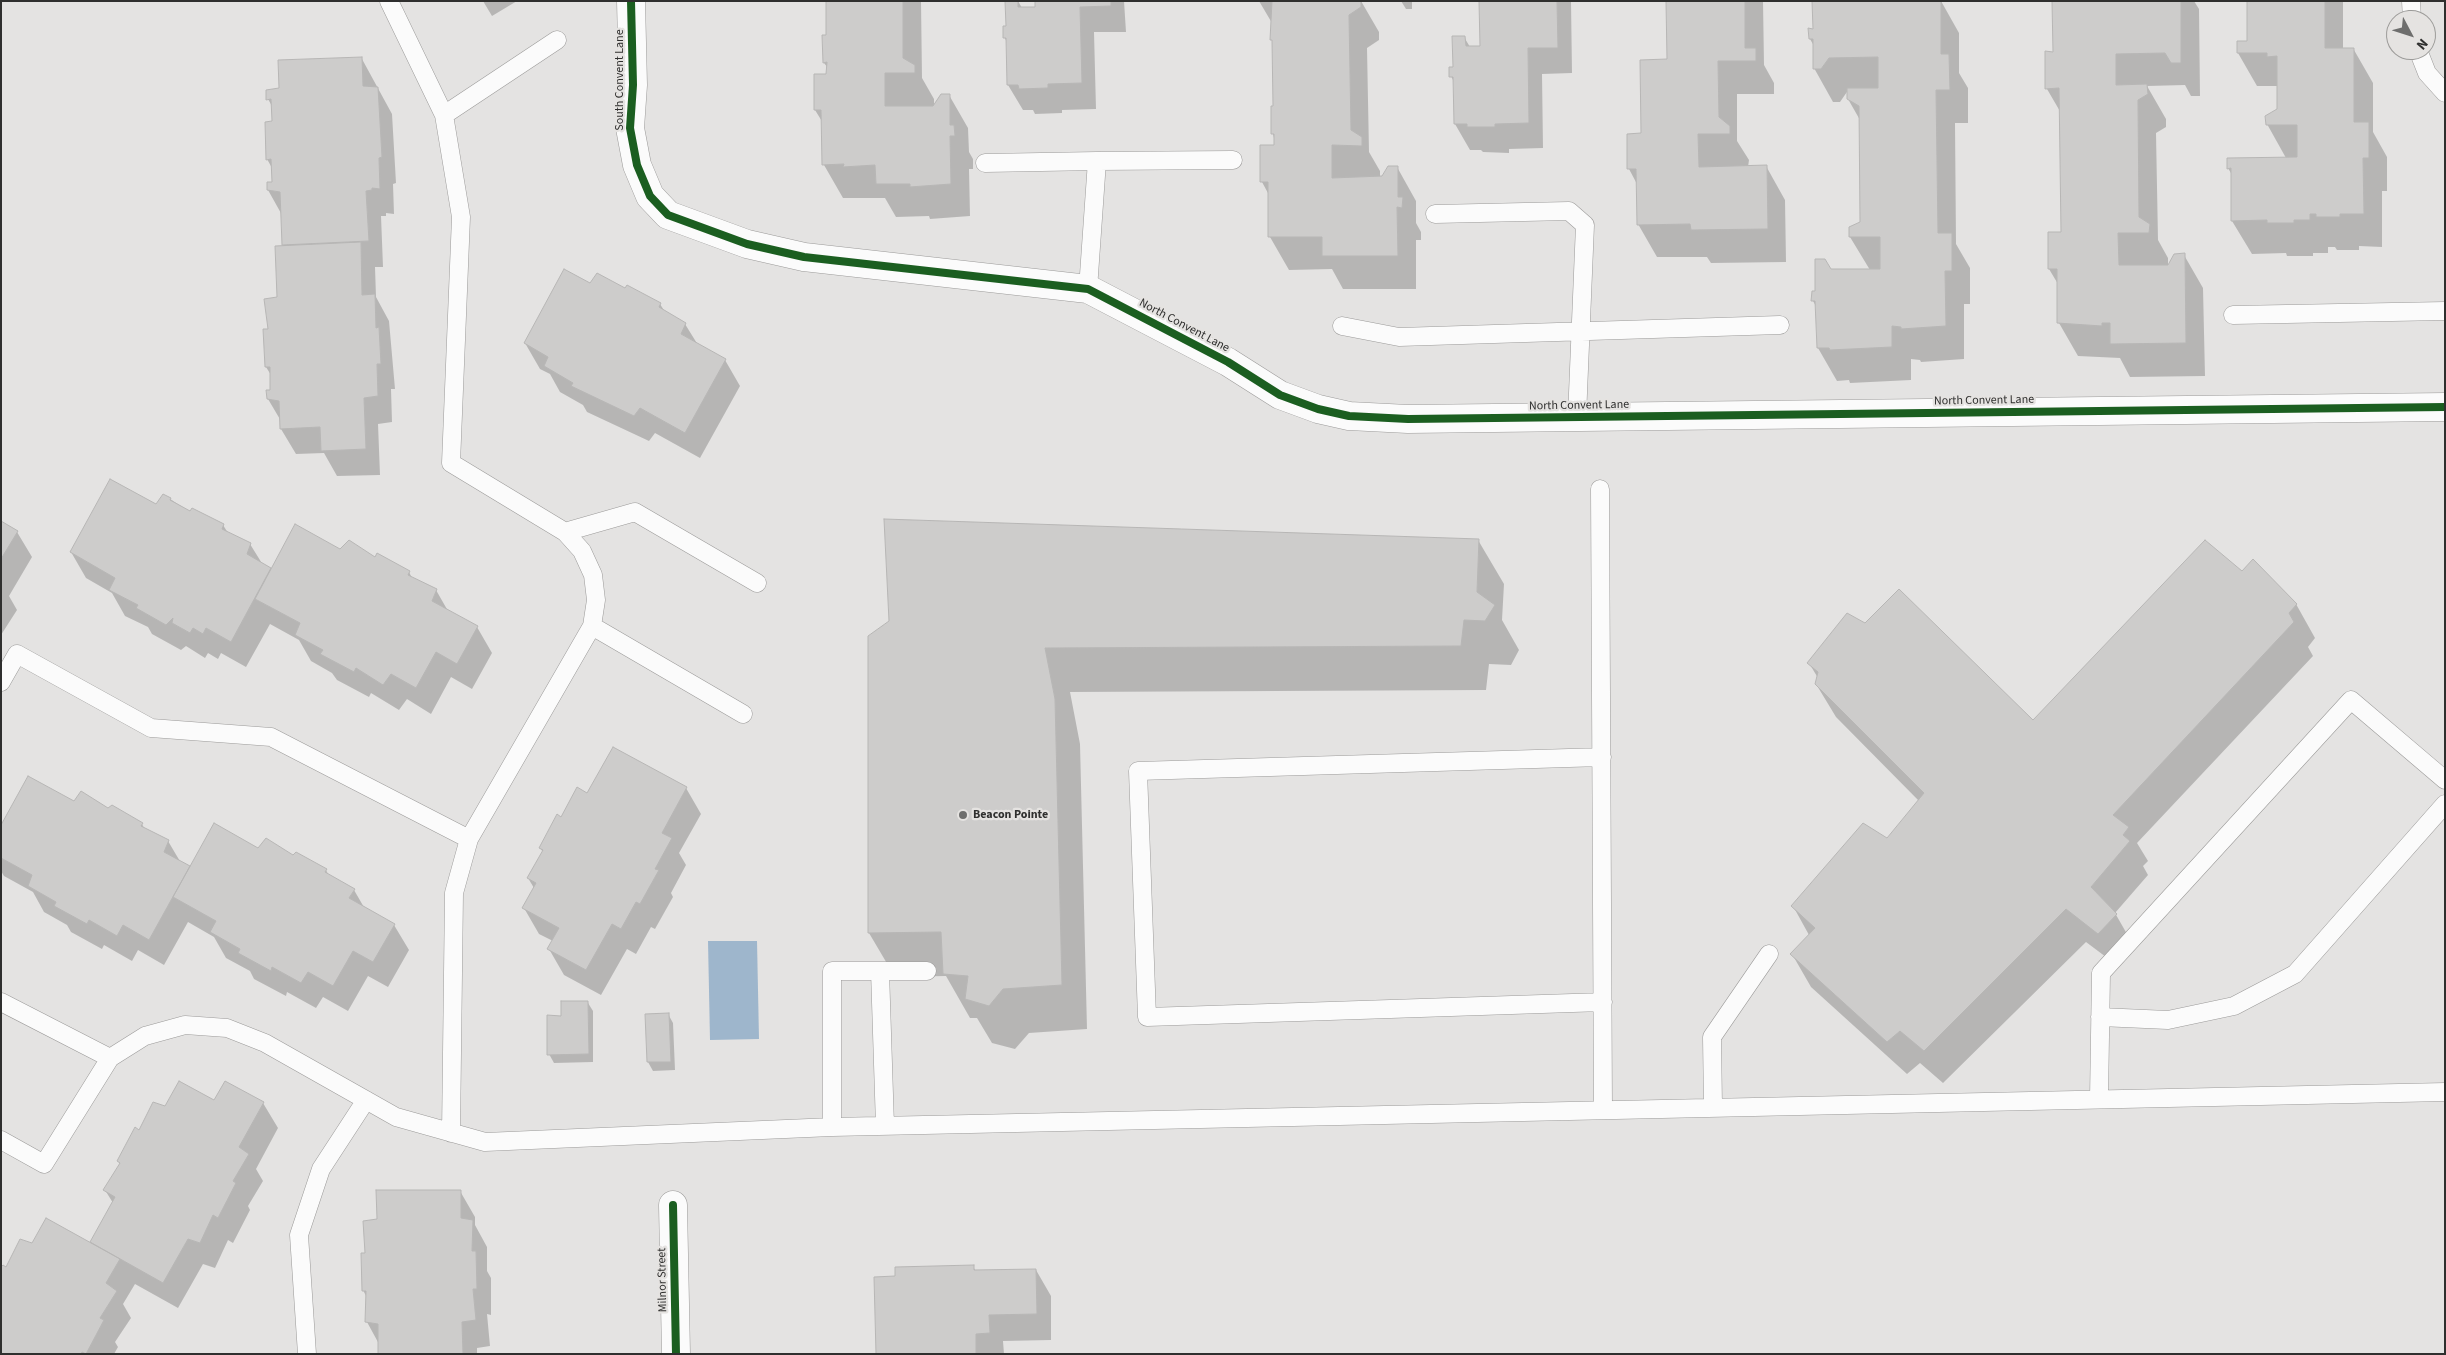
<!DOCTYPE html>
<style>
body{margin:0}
#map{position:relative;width:2446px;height:1355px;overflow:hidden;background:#e4e3e2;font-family:"Source Sans 3",sans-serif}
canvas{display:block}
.frame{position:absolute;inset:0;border:2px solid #2f2f2e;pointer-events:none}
.north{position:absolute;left:2386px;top:10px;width:50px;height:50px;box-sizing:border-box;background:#e5e3e1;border:1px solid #9c9b99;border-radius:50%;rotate:130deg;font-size:14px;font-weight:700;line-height:20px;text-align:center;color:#2f2f2e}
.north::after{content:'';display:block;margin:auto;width:18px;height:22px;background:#6e6e6d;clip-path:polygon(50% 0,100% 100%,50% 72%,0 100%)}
</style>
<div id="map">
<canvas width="2446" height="1355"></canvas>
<div class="frame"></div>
<div class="north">N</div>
</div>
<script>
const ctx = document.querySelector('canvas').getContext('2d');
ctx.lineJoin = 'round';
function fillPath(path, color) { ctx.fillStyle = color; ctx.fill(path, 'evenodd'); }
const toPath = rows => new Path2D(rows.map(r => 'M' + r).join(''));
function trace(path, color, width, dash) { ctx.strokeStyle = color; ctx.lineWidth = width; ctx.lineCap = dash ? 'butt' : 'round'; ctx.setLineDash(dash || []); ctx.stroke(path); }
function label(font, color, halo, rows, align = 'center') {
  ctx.font = font + ' "Source Sans 3",sans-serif'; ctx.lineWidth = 4.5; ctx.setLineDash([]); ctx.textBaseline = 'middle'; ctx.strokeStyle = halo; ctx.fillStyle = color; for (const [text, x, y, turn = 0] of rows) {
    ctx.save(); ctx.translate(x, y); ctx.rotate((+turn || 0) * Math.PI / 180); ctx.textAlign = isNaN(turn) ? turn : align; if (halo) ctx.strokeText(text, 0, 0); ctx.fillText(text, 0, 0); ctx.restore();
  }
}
fillPath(toPath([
 [708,941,757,941,759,1039,710,1040]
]), '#9eb6cc');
fillPath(toPath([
 [483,1,517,1,492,16],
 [827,1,921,1,922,78,934,99,934,108,949,95,968,128,969,152,973,159,973,169,969,169,970,216,930,219,929,216,896,217,885,198,843,198,824,165,823,123,815,110,828,68,824,63,827,36],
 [1006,1,1018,1,1022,8,1036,8,1036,1,1124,1,1126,32,1094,32,1096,109,1062,110,1062,113,1035,114,1033,110,1023,110,1008,85,1007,42,1004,37,1007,28],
 [1259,1,1361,1,1379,32,1379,40,1367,48,1369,152,1380,171,1380,177,1397,167,1416,201,1416,223,1421,232,1421,240,1416,240,1416,289,1343,289,1332,269,1289,270,1270,237,1269,195,1262,182,1276,147,1273,134,1274,44,1271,39,1272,23],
 [1401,1,1412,1,1412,9,1406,9],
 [1480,1,1571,1,1572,73,1542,74,1543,148,1509,149,1509,153,1483,152,1481,150,1470,150,1455,124,1454,82,1451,76,1464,37,1470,47,1481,47],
 [1668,1,1763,1,1764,65,1774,83,1774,94,1737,94,1737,141,1749,160,1748,167,1766,166,1785,200,1786,262,1711,263,1707,257,1657,257,1638,224,1637,184,1629,169,1628,135,1642,135,1668,60],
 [1941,1,1959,33,1959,73,1968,88,1968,123,1955,123,1956,244,1970,268,1970,304,1964,304,1964,359,1921,362,1920,360,1911,359,1911,380,1850,383,1849,380,1837,381,1818,348,1817,308,1813,301,1830,270,1870,270,1850,237,1861,223,1860,120,1848,99,1849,89,1840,102,1833,102,1814,68,1814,46,1810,39,1814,30],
 [2053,1,2194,1,2199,9,2200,96,2191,96,2185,85,2147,86,2166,119,2166,127,2156,133,2158,240,2168,258,2168,268,2184,255,2203,288,2205,376,2130,377,2120,358,2078,356,2059,323,2058,284,2049,269,2062,233,2061,113,2047,89,2054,53],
 [2248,1,2343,1,2343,50,2354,50,2373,83,2373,132,2387,157,2387,191,2382,191,2382,247,2359,246,2359,250,2337,250,2335,247,2328,247,2328,253,2313,253,2313,256,2287,256,2286,253,2252,254,2232,221,2232,175,2228,168,2286,158,2267,124,2279,109,2278,86,2257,86,2238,53,2238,42,2249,42],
 [362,59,392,114,396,183,393,184,394,214,386,213,386,216,381,216,383,267,375,267,376,297,389,321,395,389,391,389,392,422,378,424,380,475,337,476,324,453,296,454,281,429,281,421,268,399,272,391,271,375,266,367,270,330,279,298,283,247,282,215,268,190,273,183,272,168,267,159,273,122,273,108,268,99,280,89],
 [590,284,626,290,660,304,665,312,685,324,698,345,725,360,740,386,700,458,655,433,649,441,587,412,583,405,560,392,550,374,540,369,525,343],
 [164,495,190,512,223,525,228,533,250,544,263,565,272,570,341,551,375,559,409,572,412,578,436,590,448,611,477,627,492,653,472,689,451,677,431,714,407,699,399,710,371,693,369,697,337,680,332,673,311,661,299,640,270,624,246,667,221,653,218,659,208,653,205,658,186,646,181,650,152,634,148,627,125,616,112,593,86,578,71,552,156,505],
 [1,523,17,532,32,557,9,596,17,610,1,635],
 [1478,540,1504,584,1502,620,1519,650,1511,665,1489,664,1486,690,1070,692,1080,744,1087,1029,1029,1033,1015,1049,992,1043,977,1018,970,1018,946,976,895,977,869,933,870,637],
 [2242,573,2296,604,2315,638,2308,647,2313,656,2137,843,2148,861,2143,866,2148,875,2115,913,2135,948,2118,966,2086,942,1943,1083,1920,1063,1907,1074,1811,987,1792,954,1809,935,1793,906,1887,839,1919,801,1836,717,1816,684,1818,678,1809,663,2034,722],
 [686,788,701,814,679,853,686,865,671,893,673,897,655,929,651,927,636,954,627,949,601,995,564,975,549,949,553,941,539,934,524,908,534,888,528,878,543,852,540,848,562,818,588,795],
 [74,802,108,810,142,824,145,830,168,841,181,863,190,868,258,850,294,857,326,870,329,876,354,890,365,909,394,925,409,950,388,987,368,976,348,1011,323,997,316,1008,287,992,286,996,254,979,250,971,226,958,214,937,188,922,164,965,138,950,132,961,104,945,102,949,71,932,67,925,44,912,33,892,4,876,1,871,1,827],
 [588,1003,593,1011,593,1062,554,1063,549,1054,563,1017],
 [668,1014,673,1023,675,1070,653,1071,648,1062,646,1015],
 [215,1102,263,1103,278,1128,256,1169,263,1181,248,1206,250,1210,233,1243,228,1240,215,1268,203,1264,178,1308,135,1284,123,1304,131,1318,115,1342,118,1347,114,1354,1,1354,7,1269,33,1245,90,1244,113,1203,105,1190,121,1165,118,1161,140,1132,166,1108],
 [460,1191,475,1217,475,1225,487,1247,487,1271,491,1278,491,1315,487,1314,490,1346,477,1348,477,1354,379,1354,379,1344,367,1322,367,1298,363,1290,367,1254,378,1220],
 [973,1267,976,1271,1036,1270,1051,1296,1051,1340,1003,1341,1004,1354,877,1354,896,1277]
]), '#0003');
const building = toPath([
 [826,1,903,1,903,58,915,65,915,73,885,73,885,106,933,106,941,94,950,94,950,125,954,125,955,136,950,136,951,184,910,187,910,184,876,184,875,165,843,167,844,164,822,165,821,110,814,110,814,74,826,74,827,62,823,63,822,35,826,35,826,1],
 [1005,1,1018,1,1018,7,1035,7,1035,1,1111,1,1111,6,1080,7,1082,83,1048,84,1048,88,1019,89,1018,85,1007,85,1006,38,1003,38,1003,26,1006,26,1005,1],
 [1272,1,1361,1,1361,7,1349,15,1351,130,1362,137,1362,146,1332,145,1332,178,1382,176,1388,166,1398,166,1398,197,1403,197,1402,208,1397,207,1398,256,1322,256,1322,237,1268,237,1268,182,1260,182,1260,145,1274,145,1274,134,1271,134,1271,106,1273,106,1272,40,1270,40,1272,1],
 [1479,1,1557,1,1558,48,1528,48,1529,123,1495,124,1495,127,1467,127,1467,124,1454,124,1453,77,1449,77,1449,67,1453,67,1452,36,1465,36,1466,46,1480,46,1479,1],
 [1666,1,1745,1,1745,48,1756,48,1756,61,1718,61,1719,117,1730,126,1730,134,1698,134,1699,167,1767,165,1768,229,1691,230,1690,224,1637,225,1636,169,1627,169,1627,134,1641,133,1640,60,1667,59,1666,1],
 [1812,1,1941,1,1941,54,1949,54,1950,90,1936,90,1938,233,1952,233,1952,271,1945,271,1946,326,1901,329,1901,327,1892,326,1892,347,1830,350,1829,348,1817,348,1815,301,1811,301,1812,291,1815,291,1815,259,1825,259,1831,269,1880,269,1880,237,1849,237,1849,227,1860,222,1859,106,1847,99,1847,88,1878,88,1878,57,1829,58,1821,69,1813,69,1813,39,1809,39,1808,28,1813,29,1812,1],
 [2052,1,2181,1,2181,63,2171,63,2165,53,2116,54,2116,85,2147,84,2148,94,2138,100,2139,217,2150,224,2149,233,2118,233,2119,265,2168,265,2174,254,2185,253,2186,343,2110,344,2110,323,2102,323,2102,326,2057,323,2057,269,2048,269,2048,232,2061,232,2059,88,2045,89,2045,51,2053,52,2052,1],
 [2247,1,2325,1,2325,48,2354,48,2354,122,2369,122,2369,158,2363,158,2364,214,2340,214,2340,217,2316,217,2316,214,2310,214,2310,220,2294,220,2294,223,2267,223,2267,220,2231,221,2231,168,2227,169,2227,158,2297,157,2297,125,2266,125,2265,116,2277,109,2277,56,2267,57,2267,53,2237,53,2237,41,2247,41,2247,1],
 [362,57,363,86,378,87,382,157,379,158,380,189,372,188,372,190,366,191,369,241,282,245,280,192,267,190,267,182,272,182,271,159,266,160,265,122,272,121,271,99,266,100,266,90,279,88,278,60,362,57],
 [361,242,362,295,375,294,376,328,379,327,381,364,377,364,378,396,364,398,366,449,321,451,320,427,280,429,279,401,267,399,266,390,270,390,270,367,265,367,263,329,268,329,264,299,277,297,275,246,361,242],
 [564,269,590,283,597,273,625,288,627,285,661,303,659,307,686,323,681,334,726,359,685,433,640,408,634,416,571,386,573,383,544,366,548,357,524,343,564,269],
 [110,479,156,504,163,494,171,498,170,500,190,511,192,508,224,524,222,529,251,543,247,554,271,568,231,642,206,628,203,634,193,628,190,633,172,623,173,618,166,625,136,608,138,605,109,590,115,578,70,552,110,479],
 [884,519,1479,539,1477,592,1495,605,1485,621,1464,620,1461,646,1045,648,1055,699,1062,985,1003,989,989,1006,965,999,968,976,943,974,941,932,868,933,868,636,889,621,884,519],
 [1,521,18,531,1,559,1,521],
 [295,524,340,549,349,540,375,557,377,553,410,571,408,575,437,589,432,601,478,626,457,664,436,652,416,688,391,674,383,685,356,668,354,672,320,654,323,650,295,635,300,623,255,599,295,524],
 [2205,540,2242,571,2253,559,2297,604,2289,613,2294,622,2113,815,2129,827,2123,835,2130,841,2091,887,2117,914,2098,934,2066,909,1924,1051,1900,1031,1887,1042,1790,954,1815,928,1791,906,1863,823,1887,838,1924,793,1815,684,1818,672,1807,663,1847,613,1865,623,1899,589,2033,720,2205,540],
 [613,747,687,787,662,833,672,838,655,869,659,870,640,904,636,902,621,929,612,924,586,970,547,949,559,928,522,908,536,883,527,878,543,850,539,848,557,814,561,817,577,787,587,793,613,747],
 [28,776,74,801,81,791,108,808,112,805,143,823,141,826,169,840,164,852,190,866,149,940,123,925,117,936,89,920,87,924,54,906,56,902,28,886,32,875,1,858,1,825,28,776],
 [214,823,258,848,266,838,293,855,296,852,327,869,325,872,355,889,349,898,395,924,373,962,353,951,333,986,308,972,301,983,272,967,271,971,238,953,240,949,210,932,216,921,173,897,214,823],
 [561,1001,588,1001,589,1054,547,1055,547,1015,561,1016,561,1001],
 [669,1013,671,1062,647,1062,645,1014,669,1013],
 [179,1081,214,1100,225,1081,264,1102,239,1147,249,1154,233,1181,236,1183,218,1218,213,1215,200,1243,188,1239,163,1283,90,1242,115,1197,103,1190,120,1163,117,1161,135,1127,139,1130,153,1102,165,1106,179,1081],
 [376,1190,461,1190,461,1218,473,1220,472,1251,476,1251,477,1289,473,1289,476,1320,462,1322,463,1354,378,1354,378,1324,365,1322,366,1291,362,1291,361,1253,365,1253,363,1221,377,1219,376,1190],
 [46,1218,120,1259,106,1283,117,1291,100,1318,104,1320,86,1354,82,1352,81,1354,1,1354,1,1267,3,1265,6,1267,20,1239,32,1243,46,1218],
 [974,1265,974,1270,1036,1269,1037,1314,989,1315,990,1333,976,1334,976,1354,876,1354,874,1277,895,1276,895,1267,974,1265]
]);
fillPath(building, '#cdcccb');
trace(building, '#b7b6b5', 1);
const service = toPath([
 [389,1,444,115],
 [2411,1,2412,20],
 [2418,50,2427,73,2445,93],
 [985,163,1097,161],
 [1435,214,1569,211,1585,225,1577,417],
 [1088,289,1097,161,1233,160],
 [2233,315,2445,311],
 [1342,326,1399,337,1780,325],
 [1600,489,1603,1110],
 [565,532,635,512,757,583],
 [592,626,743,714],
 [1,682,17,654,151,728,271,737,469,839,454,893,451,1133],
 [1602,757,1138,771,1147,1017,1603,1002],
 [469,839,592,626,596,600,593,575,582,551,565,532,451,463,461,217,444,115,557,40],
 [880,971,885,1126],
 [1,1002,110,1058,145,1036,185,1025,227,1028,265,1043,396,1117,485,1142,832,1127,2445,1092],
 [2100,1017,2168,1020,2234,1006,2295,974,2445,804],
 [2099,1099,2101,973,2351,700,2445,780],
 [1713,1107,1712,1037,1769,954],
 [832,1127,832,971,927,971],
 [1,1140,44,1164,110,1058],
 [307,1354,299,1235,321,1169,366,1100]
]);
const minor = toPath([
 [631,1,633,85,630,128,637,165,650,196,668,215,747,244,804,257,1088,289,1228,362,1280,395,1318,409,1349,416,1408,419,2445,407],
 [673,1205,676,1354]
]);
trace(service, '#9b9a99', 19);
trace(minor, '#9b9a99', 29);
trace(service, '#fbfbfb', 18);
trace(minor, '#fbfbfb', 28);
trace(toPath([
 [631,1,633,85,630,128,637,165,650,196,668,215,747,244,804,257,1088,289,1228,362,1280,395,1318,409,1349,416,1408,419,2445,407],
 [673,1205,676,1354]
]), '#1b5e20', 8);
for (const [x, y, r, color] of [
 [963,815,5,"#6e6e6d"]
]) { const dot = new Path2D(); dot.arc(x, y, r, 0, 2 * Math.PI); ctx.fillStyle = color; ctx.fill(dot); trace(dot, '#e5e3e1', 2); }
label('12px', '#2f2f2e', '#e5e3e1', [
 ["South Convent Lane",620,80,-90],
 ["North Convent Lane",1184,326,28],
 ["North Convent Lane",1984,401,-1],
 ["North Convent Lane",1579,406,-1],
 ["Milnor Street",663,1280,-91]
]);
label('bold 12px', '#2f2f2e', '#e5e3e1', [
 ["Beacon Pointe",973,815]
], 'left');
</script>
